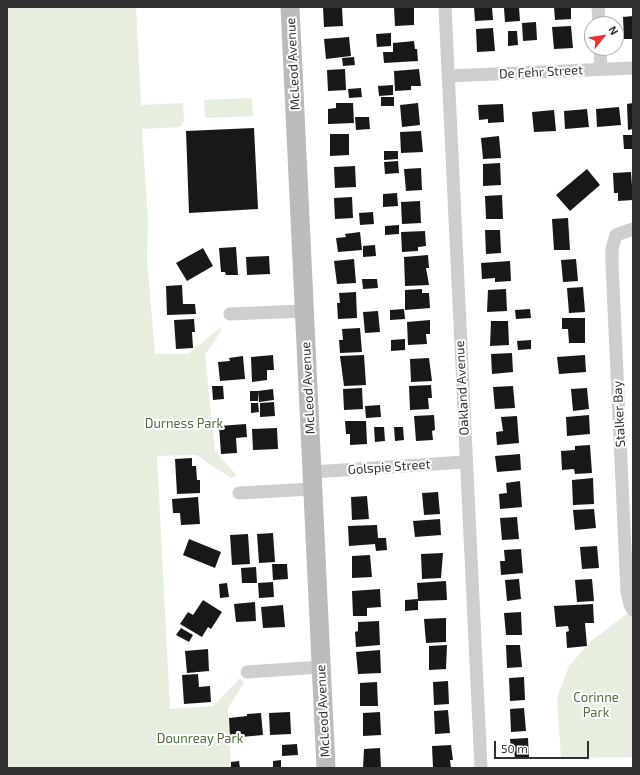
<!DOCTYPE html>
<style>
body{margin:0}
#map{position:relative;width:640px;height:775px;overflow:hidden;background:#fff;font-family:"Exo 2",sans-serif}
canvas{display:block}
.frame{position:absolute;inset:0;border:8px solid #313131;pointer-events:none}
.north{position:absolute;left:584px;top:16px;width:40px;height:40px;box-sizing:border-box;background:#fff;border:1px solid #adadad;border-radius:50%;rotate:60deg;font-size:11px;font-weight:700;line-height:16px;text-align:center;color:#313131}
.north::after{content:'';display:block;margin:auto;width:14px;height:18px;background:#e83232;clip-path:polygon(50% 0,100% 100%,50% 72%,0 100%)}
.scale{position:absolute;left:494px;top:741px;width:95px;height:18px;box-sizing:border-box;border:2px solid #313131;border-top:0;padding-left:5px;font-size:12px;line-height:14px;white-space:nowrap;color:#313131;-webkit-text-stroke:3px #fff;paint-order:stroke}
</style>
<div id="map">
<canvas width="640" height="775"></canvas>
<div class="frame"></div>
<div class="north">N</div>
<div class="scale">50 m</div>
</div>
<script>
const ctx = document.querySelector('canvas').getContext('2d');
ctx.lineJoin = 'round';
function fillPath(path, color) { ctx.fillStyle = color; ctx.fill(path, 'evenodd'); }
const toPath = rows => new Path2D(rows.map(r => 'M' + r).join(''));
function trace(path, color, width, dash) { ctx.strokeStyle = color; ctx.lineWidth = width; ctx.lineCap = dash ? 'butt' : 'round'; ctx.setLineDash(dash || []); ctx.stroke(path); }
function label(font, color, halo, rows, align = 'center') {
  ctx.font = font + ' "Exo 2",sans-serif'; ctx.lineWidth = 4; ctx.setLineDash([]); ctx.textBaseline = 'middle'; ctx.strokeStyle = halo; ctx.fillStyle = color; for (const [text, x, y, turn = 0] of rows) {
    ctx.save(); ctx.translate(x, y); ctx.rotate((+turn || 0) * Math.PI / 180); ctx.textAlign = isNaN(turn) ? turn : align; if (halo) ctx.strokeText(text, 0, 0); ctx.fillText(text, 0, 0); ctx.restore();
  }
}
fillPath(toPath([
 [7,7,136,7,141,105,183,103,184,121,180,127,142,129,148,222,147,259,155,354,188,354,220,328,222,329,205,355,215,451,237,476,231,478,196,455,157,456,170,709,213,706,240,678,244,683,228,708,228,713,231,768,7,768],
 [252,98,253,116,205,118,204,100],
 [628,613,633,618,633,757,561,758,557,698,569,666,591,641]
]), '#e6eedf');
fillPath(toPath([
 [323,7,342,7,343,26,324,27],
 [394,7,414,7,414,25,395,26],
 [474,7,492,7,493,20,475,21],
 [519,7,520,21,505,22,504,8],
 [554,7,571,7,571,19,555,20],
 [633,16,633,39,624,39,623,17],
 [536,22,537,40,523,41,522,23],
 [571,26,573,48,554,49,552,27],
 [493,28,495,51,477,52,476,29],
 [508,31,517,31,518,45,508,46],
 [391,33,391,46,377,47,376,34],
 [349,37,351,56,326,59,324,39],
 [414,41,415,49,417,49,418,61,384,63,383,52,393,52,393,43],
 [354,57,355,65,343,66,342,58],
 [345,69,346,90,328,91,327,70],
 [419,69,421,86,411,86,411,90,395,91,394,71],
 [393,85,393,95,379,96,378,86],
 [361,88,362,97,349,98,348,89],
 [381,97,394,97,394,106,381,106],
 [336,103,353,103,354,123,328,124,328,109,336,108],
 [418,103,420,125,402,127,400,105],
 [633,103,633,129,628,130,627,104],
 [503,104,504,122,488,123,488,119,479,120,478,105],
 [619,107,621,125,597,127,596,109],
 [587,109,589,127,565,129,564,111],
 [554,110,556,131,534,132,532,112],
 [355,117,369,117,370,129,356,130],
 [254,128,258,209,189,213,186,131],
 [421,131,423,152,401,153,400,132],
 [330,134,349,134,349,155,330,156],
 [623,135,633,135,633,149,624,149],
 [499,136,501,158,483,159,481,138],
 [384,151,398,151,398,159,384,160],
 [398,161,399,173,385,174,384,162],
 [500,163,501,185,483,186,483,164],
 [355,166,356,187,335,188,334,167],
 [421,168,422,190,406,191,404,169],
 [587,169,600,185,570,211,556,195],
 [631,172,633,200,618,201,618,193,614,193,613,173],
 [397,193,398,206,383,207,383,194],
 [502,195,503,219,486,219,485,196],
 [352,197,353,218,335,219,334,198],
 [420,201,421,223,402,224,401,202],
 [373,212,374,224,360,225,359,213],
 [568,218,570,250,554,250,552,219],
 [399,225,399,234,385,235,385,226],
 [485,230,500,230,501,253,486,254],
 [425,231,426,246,418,247,418,251,402,252,401,232],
 [360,232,362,250,338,252,336,238,346,237,345,234],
 [375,245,376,256,363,257,363,246],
 [236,247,238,275,226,275,225,272,221,272,219,248],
 [203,248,213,266,187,281,176,263],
 [428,255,429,268,426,268,429,285,405,286,404,257],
 [269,256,270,274,247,275,246,257],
 [354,259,356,283,337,284,334,261],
 [576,259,578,281,563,282,561,260],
 [510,261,511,281,495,282,495,278,482,279,481,263],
 [362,279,377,279,378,288,363,289],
 [182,285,183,304,195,304,196,314,167,315,166,286],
 [583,287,585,312,569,313,567,288],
 [422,289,422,293,429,293,430,308,405,310,405,290],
 [506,289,507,311,487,312,488,290],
 [356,292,357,318,338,319,337,303,340,303,339,293],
 [404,309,405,319,390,320,390,310],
 [530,309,531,318,516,319,515,310],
 [378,311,380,332,365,333,363,312],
 [562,318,585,318,585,343,569,343,568,329,562,329],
 [194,319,195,332,192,332,193,348,176,349,174,320],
 [430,320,430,334,426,334,427,344,408,345,407,322],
 [491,321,508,321,509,345,490,346],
 [360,328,362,352,340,353,339,340,343,340,342,329],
 [405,339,405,350,391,351,391,340],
 [531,340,531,349,518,350,517,341],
 [512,353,513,372,492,374,491,354],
 [273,355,274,370,267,370,267,380,252,382,251,357],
 [364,355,366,385,344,386,340,356],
 [585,355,586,372,559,374,557,357],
 [243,356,245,379,220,381,218,362,230,361,229,358],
 [429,358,432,381,411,382,410,359],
 [431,385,432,398,428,398,429,409,410,410,409,386],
 [212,386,223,386,224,399,213,400],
 [513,386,515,408,495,409,493,387],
 [362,388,363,409,344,410,343,389],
 [587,388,589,409,573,411,571,389],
 [273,389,274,400,259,402,258,391],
 [250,391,258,391,258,401,250,401],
 [274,402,275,416,260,417,260,403],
 [251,403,258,403,259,412,251,413],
 [380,405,381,417,366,418,365,406],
 [434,415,435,430,432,431,433,440,416,441,414,416],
 [589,415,590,434,567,436,566,417],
 [517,416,519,443,497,445,496,432,503,431,501,417],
 [345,421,366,421,367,444,350,445,350,434,346,434],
 [246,424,247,437,236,438,237,453,221,454,219,426],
 [374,427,384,427,385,441,375,442],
 [394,427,403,427,404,440,395,441],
 [277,428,278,449,253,450,252,429],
 [590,445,592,473,575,474,574,469,562,470,561,451,575,450,575,446],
 [520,454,521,470,497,472,495,456],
 [192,458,192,466,196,466,197,480,200,480,200,493,177,494,175,459],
 [593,478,594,504,573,505,572,480],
 [520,481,522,507,500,509,499,494,507,493,506,483],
 [438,492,440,514,424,515,422,493],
 [367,496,369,519,352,520,351,497],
 [198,497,200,524,181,525,180,513,173,513,172,499],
 [594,509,596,528,575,530,573,510],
 [517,517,519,539,502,540,500,518],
 [440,519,441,535,415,537,413,521],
 [377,525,378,538,386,538,387,550,376,551,375,544,349,546,348,526],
 [273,533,275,562,259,563,257,534],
 [248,534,250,564,232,565,230,535],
 [189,539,221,552,215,568,183,555],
 [597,546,599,568,582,569,580,547],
 [521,549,523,573,501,575,500,561,505,561,504,550],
 [443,553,441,578,422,579,421,554],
 [370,555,372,577,352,578,352,556],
 [272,564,287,564,288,579,273,580],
 [256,567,257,583,242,583,241,568],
 [519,579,521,599,507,601,505,580],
 [592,579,594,601,577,602,575,580],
 [446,581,447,600,418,601,418,610,405,611,405,600,418,599,417,583],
 [273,582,274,597,259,598,258,583],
 [227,583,229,597,220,598,219,584],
 [380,589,381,607,367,608,367,616,353,616,352,591],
 [203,600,222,612,211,629,208,627,202,637,180,624,188,612,193,615],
 [255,602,256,621,236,622,234,604],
 [593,604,594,623,585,623,587,646,567,648,566,632,569,631,568,626,556,627,554,606],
 [283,605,285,627,263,628,261,607],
 [521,612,522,635,506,635,504,613],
 [446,618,446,642,426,643,424,619],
 [379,621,380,645,356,647,355,632,358,631,358,622],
 [181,628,193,635,189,642,176,635],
 [447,645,446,669,429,670,429,646],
 [506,645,520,645,522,667,507,668],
 [208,649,209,671,187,673,185,651],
 [380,650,381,673,358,674,356,652],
 [198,674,199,687,210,686,211,702,184,704,182,675],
 [524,677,525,700,510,701,509,678],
 [448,681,449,704,434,705,433,682],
 [377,682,378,706,360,706,360,683],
 [524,708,526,731,511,732,510,709],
 [448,710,450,733,435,734,434,711],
 [290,712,291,734,270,735,269,713],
 [380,712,381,735,363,736,363,713],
 [261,713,263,735,230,738,229,718,247,716,247,714],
 [528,738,529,758,515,759,514,750,511,750,510,739],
 [297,744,298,755,282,756,282,745],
 [451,745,453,760,450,760,451,768,433,768,432,746],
 [380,748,381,768,363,768,364,749],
 [281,760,281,768,273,768,273,761],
 [239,761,240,768,231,768,231,762]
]), '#181818');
trace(toPath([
 [445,7,481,768],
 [598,7,599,24],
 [600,48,601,69],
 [448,76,633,68],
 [633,229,616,235,612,249,612,264,627,592,630,605,633,610],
 [230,314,304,311],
 [312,472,465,462],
 [239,493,313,489],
 [247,672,321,667]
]), '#cecece', 13);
trace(toPath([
 [290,7,326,768]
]), '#bbb', 19);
label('13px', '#313131', '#fff', [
 ["McLeod Avenue",293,64,-93],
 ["De Fehr Street",541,72,-3],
 ["McLeod Avenue",308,388,-93],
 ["Oakland Avenue",462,388,-93],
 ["Stalker Bay",619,414,-93],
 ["Golspie Street",389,467,-4],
 ["McLeod Avenue",323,711,-93]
]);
label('13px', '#506e3d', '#fff', [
 ["Durness Park",184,424],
 ["Corinne",596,698],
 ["Park",596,713],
 ["Dounreay Park",200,739]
]);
</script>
